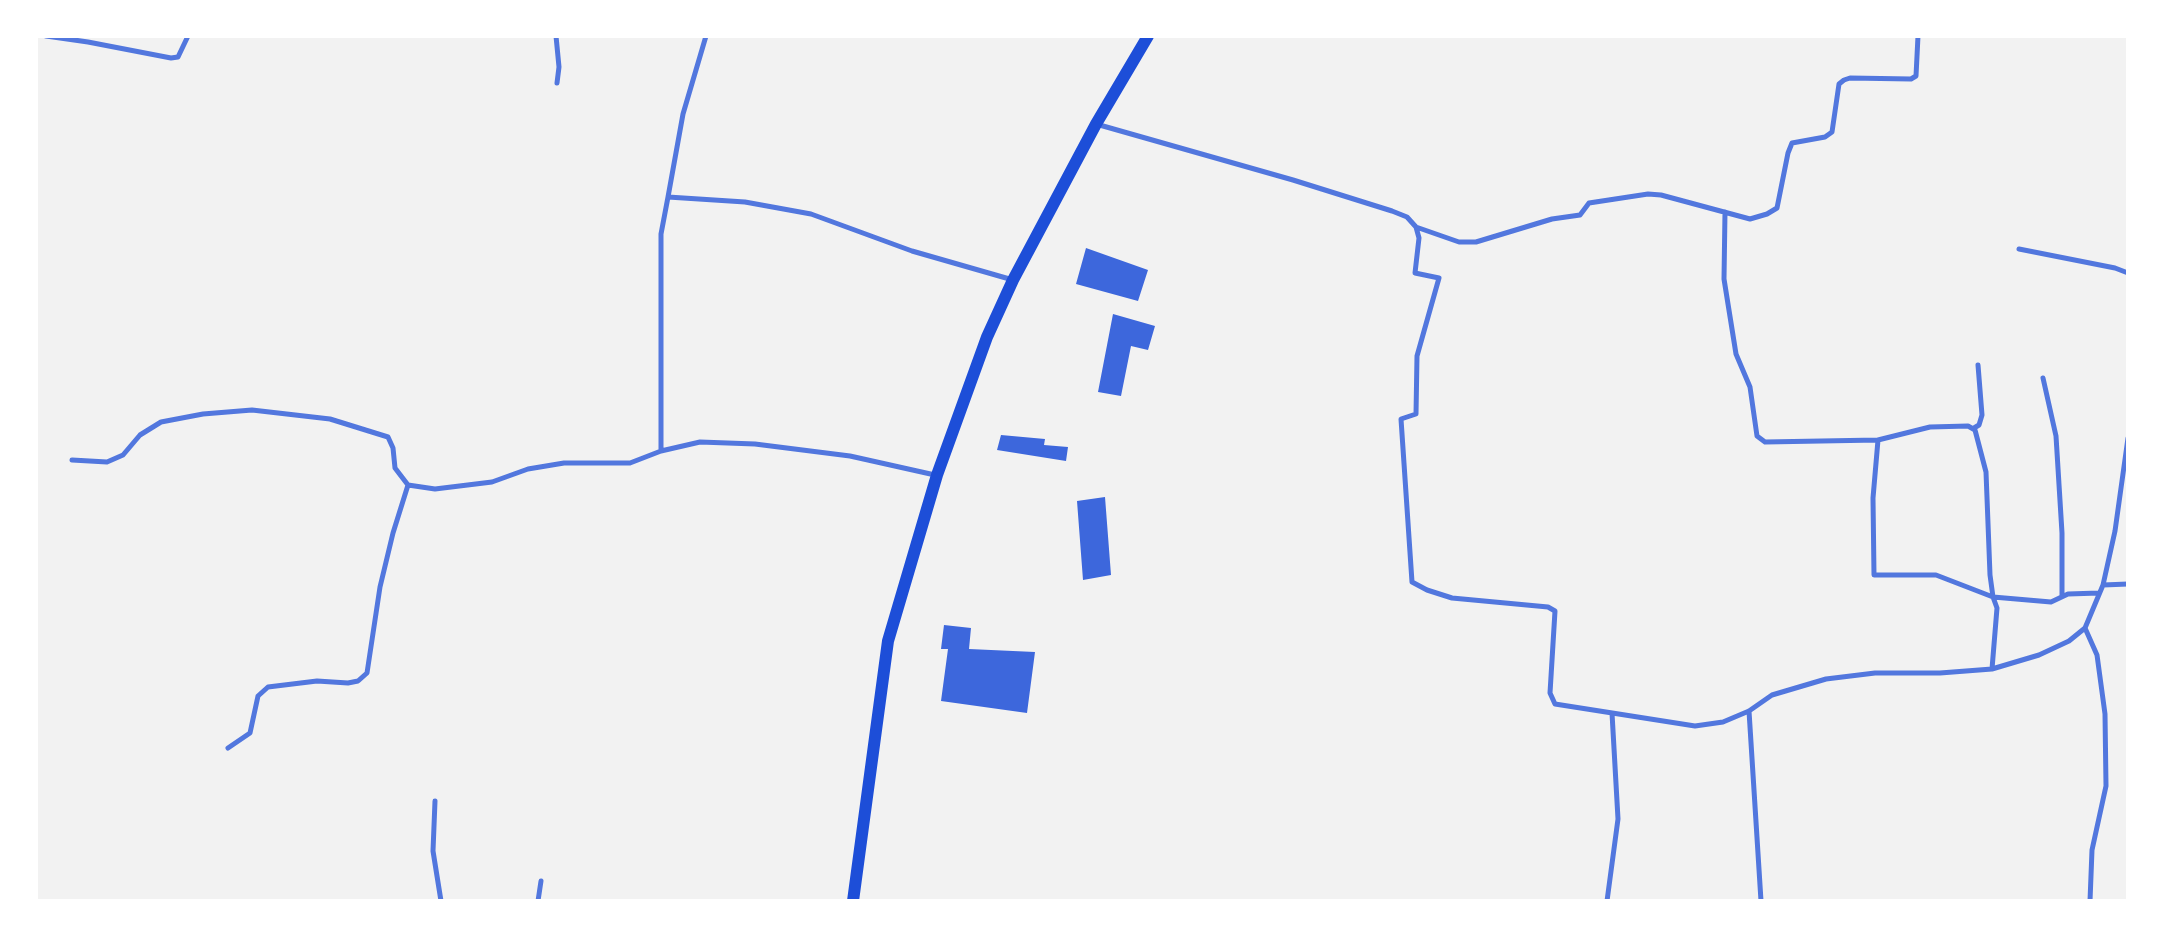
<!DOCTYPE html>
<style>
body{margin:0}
#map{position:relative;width:2164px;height:937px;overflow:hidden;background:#f2f2f2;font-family:Signika,sans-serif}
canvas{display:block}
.frame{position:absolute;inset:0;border:38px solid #fff;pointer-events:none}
</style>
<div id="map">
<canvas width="2164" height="937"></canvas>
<div class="frame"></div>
</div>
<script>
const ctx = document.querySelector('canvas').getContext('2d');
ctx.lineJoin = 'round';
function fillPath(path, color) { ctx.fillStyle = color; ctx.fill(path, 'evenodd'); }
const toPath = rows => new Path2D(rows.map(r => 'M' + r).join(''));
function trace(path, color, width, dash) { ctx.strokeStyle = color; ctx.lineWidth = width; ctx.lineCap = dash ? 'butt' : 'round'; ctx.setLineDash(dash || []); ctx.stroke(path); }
fillPath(toPath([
 [1086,248,1148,270,1138,301,1076,284],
 [1113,314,1155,326,1148,350,1131,346,1121,396,1098,392],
 [1001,435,1045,439,1044,445,1068,447,1066,461,997,450],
 [1105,497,1111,575,1083,580,1077,501],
 [944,625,971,628,969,649,1035,652,1027,713,941,701,948,649,941,649]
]), '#3d67dc');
trace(toPath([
 [46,36,88,42,171,58,178,57,188,36],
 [556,36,559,67,557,83],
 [1096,124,1293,180,1392,211,1407,217,1416,227,1459,242,1476,242,1552,219,1580,215,1589,203,1648,194,1661,195,1750,219,1767,214,1777,208,1788,153,1792,143,1825,137,1832,132,1839,84,1844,80,1850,78,1911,79,1916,76,1918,36],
 [668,197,683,114,706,36],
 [1725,212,1724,279,1736,354,1750,387,1757,436,1765,442,1878,440],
 [1416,227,1419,238,1415,273,1439,278,1417,356,1416,414,1401,419,1412,582,1427,590,1452,598,1548,607,1555,611,1550,693,1555,704,1695,726,1723,722,1749,711,1772,695,1826,679,1875,673,1940,673,1992,669,2039,655,2069,641,2085,628,2103,585,2128,584],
 [2019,249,2115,268,2128,273],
 [2043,378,2056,436,2062,533,2062,596],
 [1974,428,1979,425,1982,415,1978,365],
 [72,460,107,462,123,455,140,435,161,422,203,414,252,410,330,419,388,437,393,448,395,468,408,485,435,489,492,482,528,469,564,463,630,463,661,451],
 [935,475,850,456,755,444,700,442,661,451,661,234,668,197,745,202,811,214,912,251,1013,280],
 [2103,585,2115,531,2128,438],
 [2085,628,2097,655,2105,714,2106,786,2092,850,2090,901],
 [1992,669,1997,608,1993,597,1990,575,1986,472,1975,430,1968,426,1930,427,1878,440,1873,498,1874,575,1936,575,1993,597,2051,602,2068,594,2099,593],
 [1749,711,1761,901],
 [228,748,250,733,258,696,268,687,317,681,348,683,358,681,367,673,380,587,393,533,408,485],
 [435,801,433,851,441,901],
 [538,901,541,881],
 [1607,901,1618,819,1612,713]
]), '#5277de', 5);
trace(toPath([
 [853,901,888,641,937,475,987,337,1013,280,1096,124,1148,36]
]), '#1d4ed8', 12);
</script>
